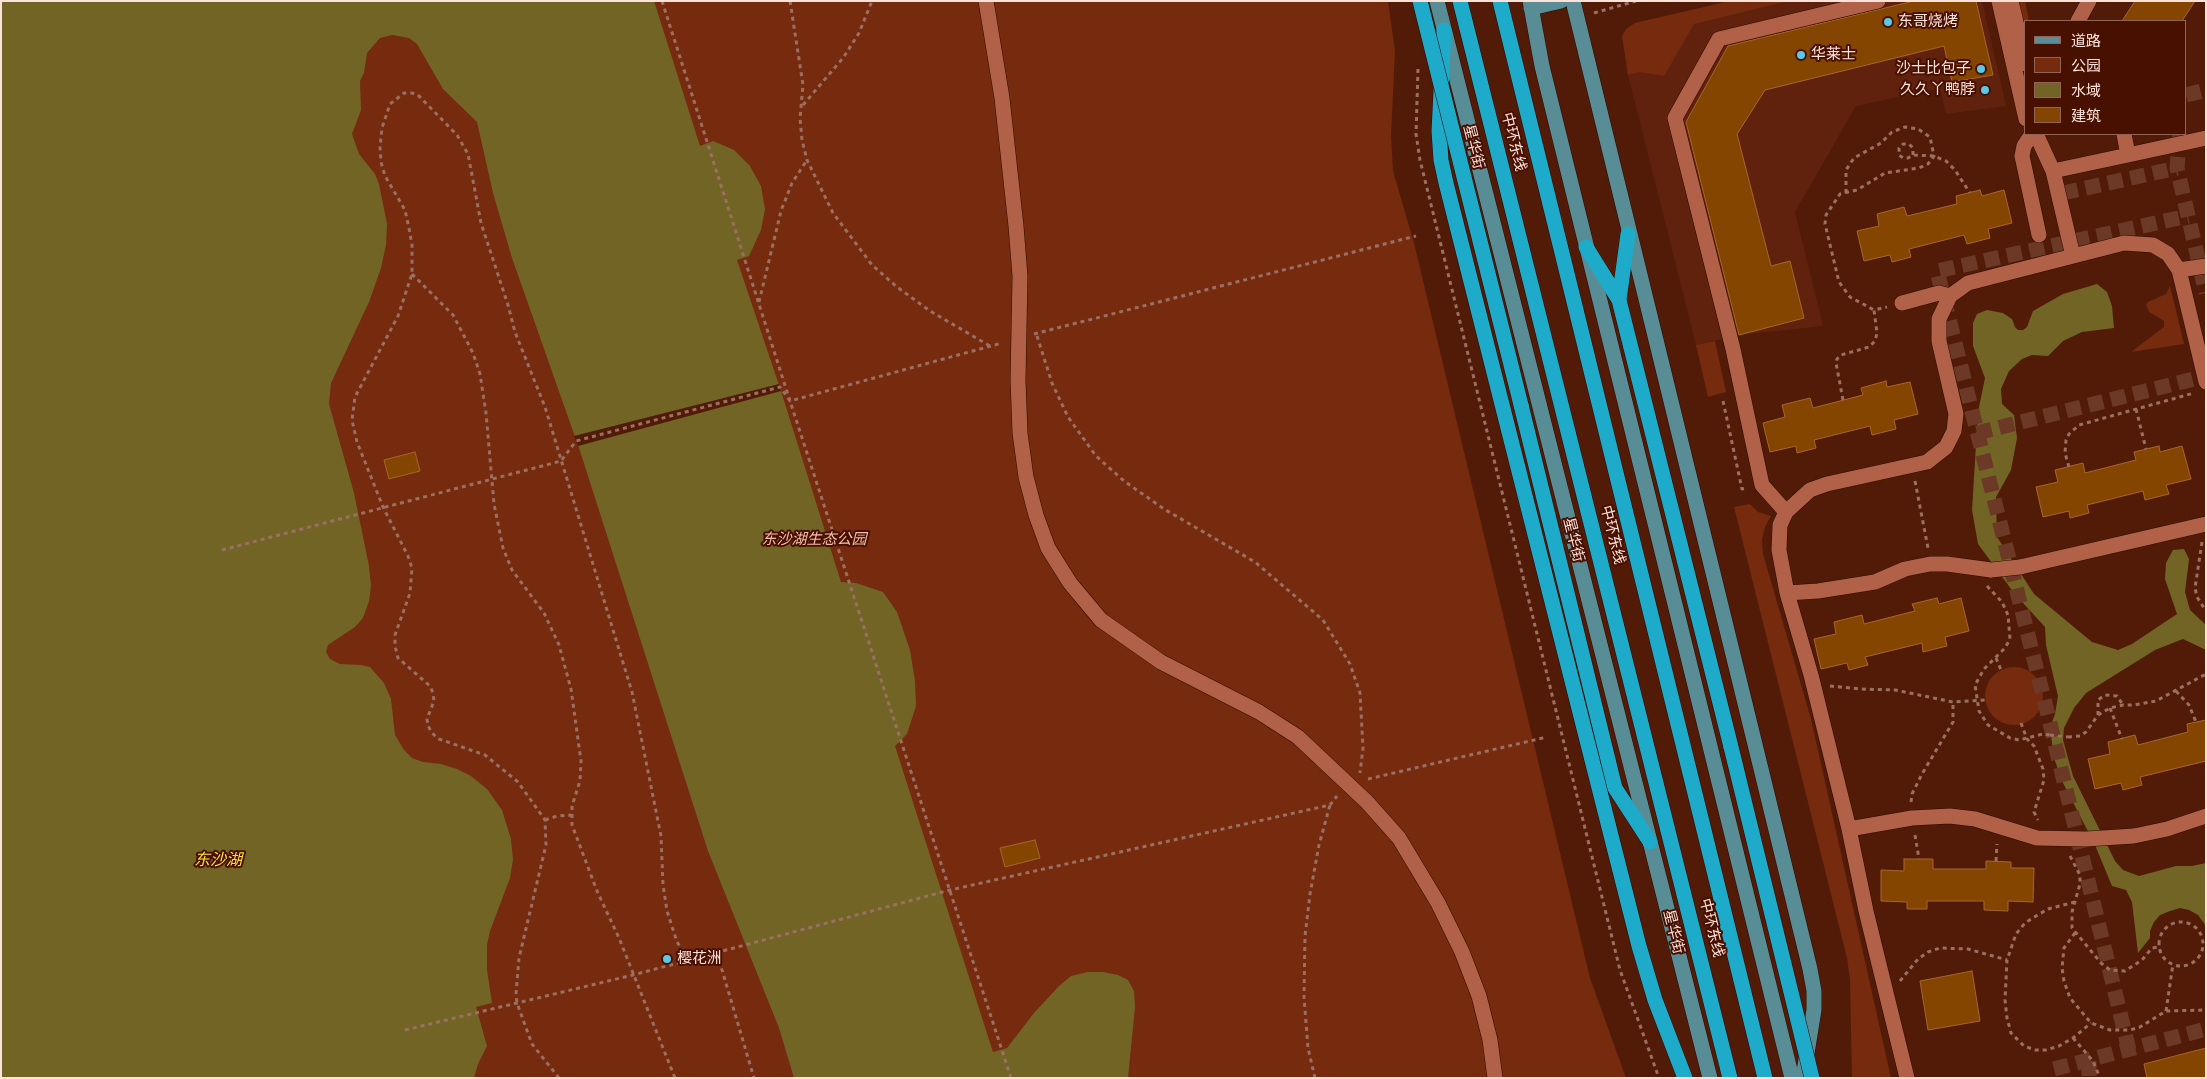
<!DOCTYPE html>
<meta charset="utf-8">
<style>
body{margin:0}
#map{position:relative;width:2207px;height:1079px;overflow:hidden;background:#521b08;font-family:"Source Serif 4","Noto Sans SC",serif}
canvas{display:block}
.frame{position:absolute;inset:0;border:2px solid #fde2d9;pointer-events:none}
.legend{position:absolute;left:2024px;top:20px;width:162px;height:115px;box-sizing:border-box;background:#471000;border:1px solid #906457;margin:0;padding:6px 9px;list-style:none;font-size:15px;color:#fde2d9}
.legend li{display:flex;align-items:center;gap:10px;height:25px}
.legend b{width:25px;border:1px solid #906457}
</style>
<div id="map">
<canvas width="2207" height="1079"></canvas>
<div class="frame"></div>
<ul class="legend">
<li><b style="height:6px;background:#588d95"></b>道路</li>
<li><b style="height:14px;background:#762a0e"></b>公园</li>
<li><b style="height:14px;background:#716425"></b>水域</li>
<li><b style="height:14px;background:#834500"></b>建筑</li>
</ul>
</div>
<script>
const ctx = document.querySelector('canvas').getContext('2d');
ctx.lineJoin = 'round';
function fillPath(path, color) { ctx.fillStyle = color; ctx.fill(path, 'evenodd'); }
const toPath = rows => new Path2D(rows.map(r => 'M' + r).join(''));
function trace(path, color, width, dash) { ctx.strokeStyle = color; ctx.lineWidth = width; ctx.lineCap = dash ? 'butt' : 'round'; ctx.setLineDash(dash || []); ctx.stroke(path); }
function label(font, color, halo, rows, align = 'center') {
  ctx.font = font + ' "Source Serif 4","Noto Sans SC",serif'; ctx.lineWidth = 4; ctx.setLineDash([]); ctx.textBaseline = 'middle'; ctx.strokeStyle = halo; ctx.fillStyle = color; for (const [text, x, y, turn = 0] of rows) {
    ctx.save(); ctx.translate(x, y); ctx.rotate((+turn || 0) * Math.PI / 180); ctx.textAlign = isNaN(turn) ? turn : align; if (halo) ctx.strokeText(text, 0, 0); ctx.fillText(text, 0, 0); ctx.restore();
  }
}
fillPath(toPath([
 [1730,1,1982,1,2006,106,1946,114,1940,88,1856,106,1795,212,1823,326,1739,335,1696,345,1628,75,1622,36,1626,29,1635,23]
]), '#60220d');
fillPath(toPath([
 [1,1,1388,1,1395,51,1391,135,1393,171,1414,243,1590,978,1626,1078,1,1078],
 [1730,1,1788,1,1694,24,1664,76,1640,72,1628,75,1622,36,1626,29,1635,23],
 [2018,1,2025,1,2029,21,2026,21,2026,38],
 [2170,286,2184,344,2131,352,2164,327,2164,321,2149,312,2146,305,2148,302,2166,294],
 [1715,341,1726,392,1708,397,1696,345],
 [1750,504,1758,512,1771,516,1765,527,1762,540,1763,554,1811,719,1891,1078,1852,1078,1850,980,1847,958,1734,507],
 '1985 696a29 29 0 1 1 58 0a29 29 0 1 1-58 0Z'
]), '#762a0e');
fillPath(toPath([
 [1,1,654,1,700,146,713,141,734,150,750,166,761,186,765,209,761,230,749,256,737,260,781,391,841,582,856,583,883,592,897,612,910,650,915,681,916,706,907,734,895,746,993,1052,1007,1048,1034,1013,1059,986,1071,976,1088,972,1103,972,1118,975,1128,980,1134,991,1135,1007,1128,1078,794,1078,779,1028,708,851,580,451,512,258,493,193,477,122,443,89,417,44,409,38,392,35,380,38,367,53,364,73,360,81,361,110,352,134,359,154,375,174,379,184,387,224,386,245,381,268,369,302,331,383,329,404,354,493,369,566,371,586,369,601,363,618,355,627,328,645,326,652,330,659,340,664,361,665,370,667,384,683,391,699,395,735,404,750,412,758,423,762,441,764,457,769,471,776,487,789,502,810,511,839,513,860,510,878,490,931,487,945,487,970,492,1003,476,1007,487,1046,478,1064,474,1078,1,1078],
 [2097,284,2107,292,2112,306,2114,328,2082,332,2063,341,2048,356,2032,355,2022,359,2009,371,2001,389,2002,404,2014,415,2017,438,2011,470,1996,497,1997,537,2034,594,2092,642,2118,650,2132,644,2177,614,2165,579,2166,563,2173,550,2184,549,2189,559,2185,592,2190,610,2206,625,2206,650,2183,639,2155,650,2086,693,2074,708,2064,728,2063,740,2073,776,2115,861,2123,870,2139,876,2176,866,2192,866,2206,863,2206,926,2198,915,2189,910,2180,908,2170,911,2160,915,2154,922,2150,931,2150,938,2138,953,2132,902,2126,890,2112,886,2095,845,2063,783,2054,758,2050,728,2055,714,2058,696,2046,645,2045,627,2014,593,1978,544,1972,510,1978,412,1985,378,1973,346,1973,323,1977,314,1987,310,2003,313,2012,319,2015,327,2018,330,2023,330,2027,327,2033,311,2063,294]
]), '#716425');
fillPath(toPath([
 [779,384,781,391,578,446,574,436]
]), '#521b08');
const building = toPath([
 [1914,1,1976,1,1993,75,1952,82,1944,46,1765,90,1737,134,1771,266,1790,261,1804,318,1739,335,1686,122,1728,46,1914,1],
 [2135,1,2195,1,2182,21,2122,21,2135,1],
 [1980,190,1982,196,2004,190,2012,223,1988,229,1990,238,1967,244,1964,235,1909,249,1911,257,1892,262,1890,255,1864,261,1857,231,1879,226,1877,214,1904,207,1907,216,1957,204,1956,196,1980,190],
 [1886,381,1887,387,1910,382,1918,414,1894,420,1896,429,1872,435,1870,426,1814,440,1816,448,1797,453,1796,446,1770,452,1763,423,1785,417,1782,405,1810,398,1813,408,1863,395,1861,388,1886,381],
 [2159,446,2160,452,2182,446,2191,479,2166,485,2169,494,2145,500,2143,491,2087,505,2089,513,2070,518,2069,511,2043,517,2036,487,2058,482,2055,470,2083,463,2085,473,2136,460,2134,452,2159,446],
 [415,452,420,471,389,479,384,460,415,452],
 [1937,598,1939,604,1961,598,1969,631,1945,637,1947,646,1923,652,1922,643,1865,657,1868,665,1849,670,1847,663,1821,669,1814,639,1836,634,1834,622,1862,615,1864,624,1915,611,1912,604,1937,598],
 [2206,720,2206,761,2140,777,2142,785,2123,790,2121,783,2095,789,2088,759,2110,754,2108,742,2135,735,2138,745,2188,732,2187,724,2206,720],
 [1035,840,1040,858,1005,867,1000,848,1035,840],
 [1904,859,1933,859,1933,869,1986,869,1986,861,2011,862,2011,868,2034,868,2033,902,2008,901,2008,911,1984,910,1984,901,1927,901,1927,909,1907,909,1907,902,1881,901,1881,870,1904,871,1904,859],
 [1972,971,1980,1021,1928,1030,1920,981,1972,971],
 [2206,1048,2206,1078,2147,1078,2144,1064,2206,1048]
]);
fillPath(building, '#834500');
trace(building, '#a7662e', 1);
trace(toPath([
 [2186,95,2206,90],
 [2180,134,2177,168,2206,293],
 [2063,193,2177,168],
 [1977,433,2206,376],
 [2129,1050,2048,715,1937,271,2188,216],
 [2089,1061,2089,1078],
 [2054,1069,2206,1029]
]), '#6c3927', 15, [15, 8]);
const minor = toPath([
 [986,1,1002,98,1016,226,1020,276,1018,380,1020,433,1026,477,1036,515,1048,548,1070,583,1101,620,1161,662,1259,712,1298,737,1367,802,1399,838,1438,903,1462,952,1479,996,1490,1040,1495,1078],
 [1999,1,2026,119],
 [2011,1,2026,64],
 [2078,21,2089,1],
 [2032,134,2024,146,2022,156,2039,235],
 [2036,134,2053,171,2073,256],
 [2128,155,2206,138],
 [2053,171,2128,155,2124,134],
 [2179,270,2206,266],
 [1902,303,1939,293,1950,296],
 [1786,512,1762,485,1733,349,1675,118,1719,39,1878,1],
 [2020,567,2206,524],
 [1787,593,1818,591,1875,582,1905,569,1930,564,1947,564,1991,570],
 [1849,829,1912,818,1950,816,1975,819,2037,838,2086,839,2134,836,2167,829,2206,816],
 [1907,1078,1866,911,1849,829,1811,675,1787,593,1779,550,1780,525,1786,512,1810,490,1827,484,1927,462,1946,447,1954,431,1956,414,1939,341,1939,319,1950,296,1968,283,2124,243,2153,245,2168,254,2179,270,2206,382]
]);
const major = toPath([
 [1437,1,1710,1078],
 [1530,1,1542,66,1792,1078],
 [1573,1,1810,969,1814,991,1814,1010,1803,1078],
 [1531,8,1561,1]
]);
const highway = toPath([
 [1460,1,1730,1078],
 [1500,1,1765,1078],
 [1444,30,1439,131,1441,160,1446,183,1639,946,1655,1000,1685,1078],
 [1586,247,1619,300,1731,747],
 [1619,300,1628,234],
 [1521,405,1615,788,1650,842]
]);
trace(minor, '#2f0900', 16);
trace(major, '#2f0900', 16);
trace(highway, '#2f0900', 16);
trace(toPath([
 [662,1,790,401,1011,1078],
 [790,1,803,85,800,118,802,140,807,160,833,213,872,265,897,287,930,311,990,346],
 [1594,13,1636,1],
 [1418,69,1416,134,1420,160,1620,970,1659,1078],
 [803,105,843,58,859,33,872,1],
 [1913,155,1913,148,1909,144,1903,144,1899,148,1899,155,1903,158,1908,158,1913,155,1934,156,1946,161,1955,170,1970,193],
 [1846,193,1846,170,1854,158,1881,143,1892,132,1905,127,1918,129,1930,137,1934,156,1928,164,1919,168,1885,173,1857,190,1840,194,1826,215,1825,224,1839,282,1850,297,1874,310],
 [412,274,453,315,473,353,480,374,486,413,494,504,503,548,512,570,544,613,559,645,571,689,581,761,580,781,572,806,572,825,597,891,619,938,675,1078],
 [759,302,781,211,792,183,807,160],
 [1034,334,1416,236],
 [1037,336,1052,383,1068,417,1096,456,1124,481,1164,509,1255,562,1323,620,1350,664,1360,693,1363,748,1360,773],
 [1843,400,1836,363,1837,359,1841,355,1869,347,1875,341,1877,333,1874,310,1887,307],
 [1723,401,1742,489,1746,488],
 [2136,409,2146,449],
 [2069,467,2065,453,2066,440,2069,434,2079,425,2194,393],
 [1915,481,1928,548],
 [2202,542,2195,588,2197,597,2206,611],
 [222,550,561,461,576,441,780,387,790,401,1002,343],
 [1987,586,2002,602,2008,615,2010,639,2005,648,1984,669,1975,685,1979,711,1988,725,2010,738,2019,740,2043,734,2050,735],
 [1996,658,2001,670],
 [1830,686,1861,689,1895,690,1953,702,1986,700],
 [2176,691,2189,705,2196,722],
 [2110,708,2122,739],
 [2098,715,2098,700,2105,695,2117,696,2123,705],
 [2021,723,2027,739,2034,746,2043,769,2044,780,2034,812,2038,820],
 [2068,737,2080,736,2086,732,2098,715,2110,708,2123,705,2134,705,2156,701,2206,674],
 [1368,779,1547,737],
 [1911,802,1912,794,1922,774,1953,722,1953,702],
 [545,820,557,816,571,815],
 [1915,835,1919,859],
 [2070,856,2080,875,2080,884,2072,912,2072,928,2101,963,2110,970,2125,971,2142,960,2152,948,2159,947],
 [1996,861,1997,844],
 [2075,902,2048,909,2036,916,2025,923,2016,934,2007,960,2005,1000,2007,1018,2011,1033,2024,1046,2035,1050,2046,1050,2059,1046,2073,1038,2091,1023],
 '2159 944a22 22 0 1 1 44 0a22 22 0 1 1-44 0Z',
 [2075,933,2064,948,2062,968,2064,981,2070,998,2091,1023,2110,1030,2130,1030,2140,1027,2166,1011,2206,1010],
 [717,953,754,1078],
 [1900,981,1918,959,1928,952,1940,948,1968,949,2007,960],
 [2166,1011,2173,964],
 [405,1030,633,975,950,890,1330,805,1337,796],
 [2073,1038,2093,1061,2100,1078],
 [559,1078,532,1044,517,1003,516,994,519,958,546,845,545,820,518,782,485,755,439,739,432,733,428,726,427,719,434,701,433,693,430,686,398,658,395,646,395,635,410,593,412,568,408,556,383,507,357,442,352,420,355,397,398,316,412,274,412,245,409,228,405,210,385,176,381,162,380,147,382,128,390,104,404,93,412,93,418,95,457,135,468,154,481,223,508,305,515,332,545,407,632,692,661,836,663,885,667,911,677,942,689,960],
 [1315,1078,1308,1048,1304,997,1305,936,1310,894,1319,845,1330,805]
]), '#9b7062', 3, [4, 4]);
trace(minor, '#b06147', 15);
trace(major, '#588d95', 15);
trace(highway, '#1eaac9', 15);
const minorBridge = toPath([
 [1991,570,2020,567]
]);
const highwayBridge = toPath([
 [1420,1,1521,405],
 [1731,747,1812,1078]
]);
trace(minorBridge, '#2f0900', 16, []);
trace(highwayBridge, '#2f0900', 16, []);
trace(toPath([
 [2050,735,2068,737]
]), '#9b7062', 3, [4, 4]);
trace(minorBridge, '#b06147', 15);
trace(highwayBridge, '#1eaac9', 15);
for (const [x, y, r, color] of [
 [1888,22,5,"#5ac8e6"],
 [1801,55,5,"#5ac8e6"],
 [1981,69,5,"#5ac8e6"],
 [1985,90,5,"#5ac8e6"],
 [667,959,5,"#5ac8e6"]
]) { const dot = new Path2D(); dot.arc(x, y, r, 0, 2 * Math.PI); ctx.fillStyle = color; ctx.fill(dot); trace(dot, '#471000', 2); }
label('15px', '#fde2d9', '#471000', [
 ["东哥烧烤",1898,22],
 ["华莱士",1811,55],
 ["沙士比包子",1971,69,"right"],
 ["久久丫鸭脖",1975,90,"right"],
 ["樱花洲",677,959]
], 'left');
label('15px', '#fde2d9', '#471000', [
 ["中环东线",1513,142,76],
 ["星华街",1473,147,76],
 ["中环东线",1612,535,76],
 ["星华街",1573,540,76],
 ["中环东线",1711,928,76],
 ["星华街",1673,932,76]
]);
label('italic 15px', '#f5beac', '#471000', [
 ["东沙湖生态公园",814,540]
]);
label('italic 16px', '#fee13e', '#471000', [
 ["东沙湖",218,861]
]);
</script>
